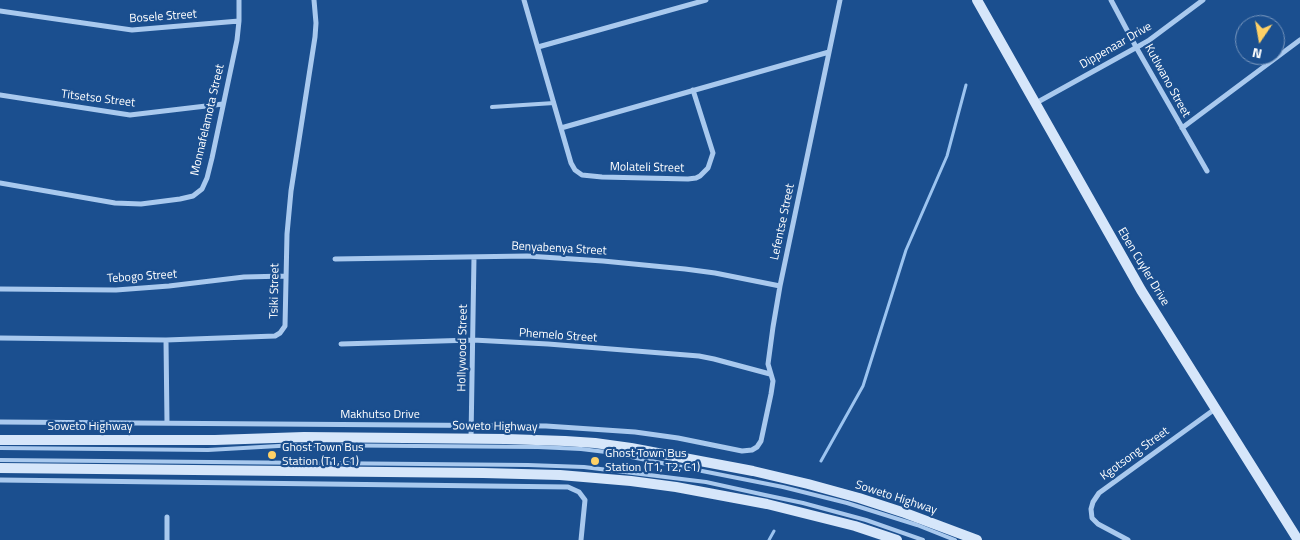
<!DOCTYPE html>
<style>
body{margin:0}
#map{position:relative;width:1300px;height:540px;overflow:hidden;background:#1b4f8f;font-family:"Titillium Web",sans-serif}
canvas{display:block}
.north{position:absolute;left:1235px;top:15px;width:50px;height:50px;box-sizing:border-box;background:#1b4f8f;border:1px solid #7695bc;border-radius:50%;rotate:192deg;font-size:14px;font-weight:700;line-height:20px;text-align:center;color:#fff}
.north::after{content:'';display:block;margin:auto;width:18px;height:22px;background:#ffd166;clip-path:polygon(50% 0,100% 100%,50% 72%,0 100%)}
</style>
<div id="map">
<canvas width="1300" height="540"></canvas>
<div class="north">N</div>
</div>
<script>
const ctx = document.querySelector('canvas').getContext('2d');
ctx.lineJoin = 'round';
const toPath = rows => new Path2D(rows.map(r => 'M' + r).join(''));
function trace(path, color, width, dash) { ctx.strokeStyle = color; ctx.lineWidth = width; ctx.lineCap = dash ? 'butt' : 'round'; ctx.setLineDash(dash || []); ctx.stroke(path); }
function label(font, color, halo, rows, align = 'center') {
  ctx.font = font + ' "Titillium Web",sans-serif'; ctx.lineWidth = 4.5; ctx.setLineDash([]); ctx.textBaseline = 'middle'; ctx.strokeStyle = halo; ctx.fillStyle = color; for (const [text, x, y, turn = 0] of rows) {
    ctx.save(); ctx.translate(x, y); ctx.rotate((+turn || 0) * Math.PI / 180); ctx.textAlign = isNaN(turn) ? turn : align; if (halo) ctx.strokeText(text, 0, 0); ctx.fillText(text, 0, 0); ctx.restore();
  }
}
trace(toPath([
 [821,461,863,386,906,250,947,156,966,85],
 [769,540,774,531]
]), '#9cc4f0', 3);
trace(toPath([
 [492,107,554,103],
 [0,448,208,450,296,445,538,447,581,449,606,452,783,487,847,503,917,525,955,540],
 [0,460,528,465,584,467,706,482,765,495,803,503,866,520,923,540]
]), '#a9c9ee', 4);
trace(toPath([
 [524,0,571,163,575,170,582,175,602,177,688,179,696,178,700,176,708,168,713,153,693,90],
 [1111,0,1136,47,1207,171],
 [0,11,132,30,239,21],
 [538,47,706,0],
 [0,95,130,115,223,104],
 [1036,103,1148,41,1203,0],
 [561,128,829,52],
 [1182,128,1300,40],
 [0,183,115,203,141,204,180,199,193,196,202,189,207,178,212,158,237,40,239,21,239,0],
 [335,259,527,256,603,261,685,269,715,273,780,286],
 [0,289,116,290,169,286,244,277,286,276],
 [0,338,166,340,275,336,280,333,285,326,287,234,291,191,315,37,316,23,314,0],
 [166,340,167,423],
 [341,344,473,340,548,344,699,356,714,359,770,374],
 [0,422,546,426,635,432,678,438,742,451,752,450,757,447,761,441,771,394,773,381,768,364,773,327,780,286,840,0],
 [471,438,474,257],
 [0,480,568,487,579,492,585,500,581,540],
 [167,540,167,517],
 [1128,540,1098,524,1092,518,1091,509,1093,502,1099,493,1215,409]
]), '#a9c9ee', 5);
trace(toPath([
 [977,0,1141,290,1298,540],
 [0,440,215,440,304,437,506,439,565,441,595,443,631,448,753,471,808,484,859,498,905,513,977,540],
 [0,468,483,473,560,475,631,481,676,487,767,504,855,526,897,540]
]), '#d6e6fa', 10);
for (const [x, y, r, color] of [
 [272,455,5,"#ffd166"],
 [595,461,5,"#ffd166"]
]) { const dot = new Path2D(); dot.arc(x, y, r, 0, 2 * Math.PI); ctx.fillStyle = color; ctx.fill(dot); trace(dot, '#1b4f8f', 2); }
label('12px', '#fff', '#1b4f8f', [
 ["Bosele Street",163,17,-4],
 ["Dippenaar Drive",1116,46,-30],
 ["Kutlwano Street",1167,81,61],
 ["Titsetso Street",98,99,7],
 ["Monnafelamota Street",208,120,-77],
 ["Molateli Street",647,168,1],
 ["Lefentse Street",783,222,-78],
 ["Benyabenya Street",559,249,3],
 ["Eben Cuyler Drive",1143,267,59],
 ["Tebogo Street",142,277,-4],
 ["Tsiki Street",275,291,-89],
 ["Phemelo Street",558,336,4],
 ["Hollywood Street",463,348,-89],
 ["Makhutso Drive",380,415],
 ["Soweto Highway",90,427],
 ["Soweto Highway",495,427,1],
 ["Kgotsong Street",1135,454,-36],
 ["Soweto Highway",896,498,18]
]);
label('12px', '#fff', '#1b4f8f', [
 ["Ghost Town Bus",282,448],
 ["Station (T1, C1)",282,462],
 ["Ghost Town Bus",605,454],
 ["Station (T1, T2, C1)",605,468]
], 'left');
</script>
